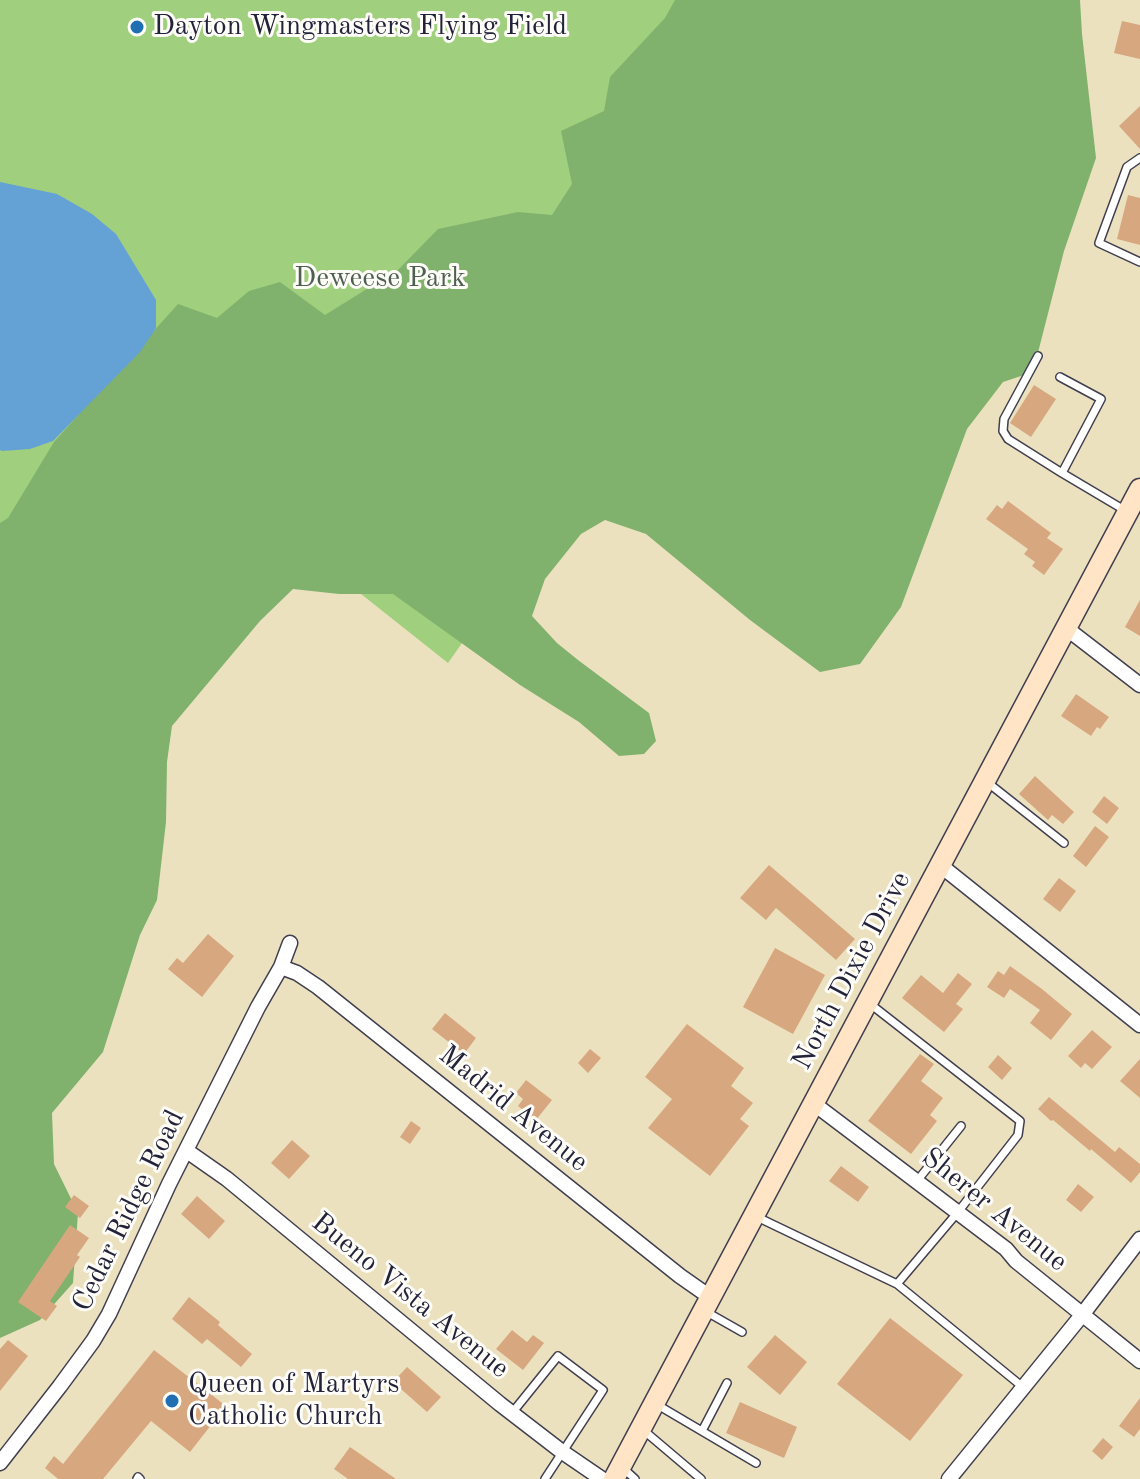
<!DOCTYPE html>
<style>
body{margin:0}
canvas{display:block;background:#ece1bf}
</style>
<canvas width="1140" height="1479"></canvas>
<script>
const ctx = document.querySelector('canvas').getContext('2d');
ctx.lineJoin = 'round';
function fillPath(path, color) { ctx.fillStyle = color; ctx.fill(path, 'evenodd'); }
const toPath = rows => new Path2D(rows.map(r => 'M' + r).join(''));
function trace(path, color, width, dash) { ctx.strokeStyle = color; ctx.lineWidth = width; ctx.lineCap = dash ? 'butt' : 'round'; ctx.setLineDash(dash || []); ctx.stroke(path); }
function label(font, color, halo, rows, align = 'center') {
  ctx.font = font + ' "Old Standard TT",serif'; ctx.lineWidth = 6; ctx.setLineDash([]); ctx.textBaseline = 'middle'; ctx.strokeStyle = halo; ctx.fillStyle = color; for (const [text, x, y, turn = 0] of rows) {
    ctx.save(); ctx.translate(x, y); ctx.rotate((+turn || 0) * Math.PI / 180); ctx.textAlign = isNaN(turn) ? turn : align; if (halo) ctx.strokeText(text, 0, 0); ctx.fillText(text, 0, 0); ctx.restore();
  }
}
fillPath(toPath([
 [0,0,1020,0,583,471,448,663,298,544,179,697,0,1146]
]), '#a0cf7e');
fillPath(toPath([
 [675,0,1080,0,1082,34,1096,158,1064,251,1033,372,1003,382,967,429,901,607,860,664,820,672,750,620,646,534,605,520,581,534,545,579,532,616,557,643,578,660,649,713,656,741,644,754,619,756,579,722,520,685,393,594,339,594,293,589,260,621,172,726,167,762,166,822,157,900,140,935,103,1052,52,1113,54,1164,78,1213,73,1283,40,1320,0,1338,0,523,8,518,54,442,178,304,217,318,249,291,280,282,325,315,399,269,438,229,518,212,552,215,572,184,561,131,604,111,610,77,665,18]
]), '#80b26d');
fillPath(toPath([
 [0,182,57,194,92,214,116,234,156,300,156,328,140,352,53,441,30,449,2,451,0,450]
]), '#64a1d5');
fillPath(toPath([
 [1122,21,1140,25,1140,59,1114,53],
 [1140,106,1140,149,1119,126],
 [1128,195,1140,198,1140,245,1117,239],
 [1034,385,1056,399,1031,437,1010,423],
 [1008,501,1051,533,1047,538,1063,549,1044,575,1032,566,1035,562,1024,554,1028,549,986,519,997,505,1002,509],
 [1140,600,1140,636,1125,627],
 [1076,694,1109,717,1100,729,1097,727,1091,736,1061,716],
 [1035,776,1074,812,1063,824,1052,815,1048,820,1019,794],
 [1104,796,1119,808,1107,824,1092,812],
 [1095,826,1109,837,1086,867,1073,856],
 [769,865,855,939,836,960,776,908,766,920,740,898],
 [1059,878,1076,891,1060,912,1043,899],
 [208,934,234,956,202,997,168,969,177,958,183,963],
 [775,948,825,975,793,1034,743,1007],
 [1010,966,1042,989,1072,1014,1051,1040,1030,1023,1040,1010,1010,989,1004,998,987,987,998,971,1004,975],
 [958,973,972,984,956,1004,963,1009,944,1032,902,998,921,975,943,993],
 [445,1013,476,1038,464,1054,432,1029],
 [687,1024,744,1068,731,1086,753,1103,740,1119,749,1126,710,1176,648,1128,672,1099,645,1077],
 [1092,1030,1112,1047,1092,1069,1085,1063,1081,1068,1068,1056],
 [590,1049,601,1058,588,1073,578,1063],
 [920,1054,934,1064,921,1081,943,1098,930,1115,937,1121,911,1154,868,1121],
 [998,1055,1012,1068,1002,1080,988,1067],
 [1140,1059,1140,1098,1120,1081],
 [526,1080,552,1100,536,1120,518,1106,523,1099,516,1093],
 [1049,1097,1115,1152,1119,1147,1140,1164,1140,1172,1131,1183,1091,1149,1090,1151,1053,1120,1051,1121,1038,1109],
 [411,1121,421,1128,410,1144,400,1137],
 [292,1140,310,1156,289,1179,271,1163],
 [841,1166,869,1187,858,1202,829,1181],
 [1078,1184,1094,1197,1081,1212,1066,1200],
 [74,1195,89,1206,80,1218,65,1207],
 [197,1196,225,1221,209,1239,181,1214],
 [70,1225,89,1238,77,1255,80,1257,50,1301,57,1306,46,1321,18,1302],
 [189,1297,220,1322,218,1325,252,1354,241,1367,207,1339,202,1344,172,1319],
 [890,1318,963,1375,910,1441,837,1384],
 [512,1330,527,1342,533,1335,544,1343,523,1370,496,1349],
 [775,1335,807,1362,780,1395,747,1367],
 [8,1340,28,1356,0,1391,0,1349],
 [154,1350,226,1406,190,1452,151,1421,103,1479,58,1479,45,1468,54,1456,63,1464],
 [407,1367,441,1397,427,1412,393,1382],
 [1140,1398,1140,1429,1134,1437,1119,1426],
 [740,1402,797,1427,784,1458,726,1433],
 [1103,1438,1113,1447,1102,1460,1092,1451],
 [350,1447,396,1479,348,1479,334,1469]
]), '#d7a87f');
const service = toPath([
 [1140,158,1127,167,1099,243,1140,262],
 [1038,356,1004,419,1003,431,1008,439,1062,473],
 [1060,377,1101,399,1062,473,1126,511],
 [987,782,1064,843],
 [917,1181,961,1126],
 [755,1216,897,1284,958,1212,1018,1135,1020,1121,869,1003],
 [897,1284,1024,1388],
 [705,1311,742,1332],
 [656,1404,756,1463],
 [512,1413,558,1356,603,1390,545,1479],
 [642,1429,701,1479],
 [702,1431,727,1383],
 [623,1468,635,1479],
 [137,1479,138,1477,140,1479]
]);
const minor = toPath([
 [1066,628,1140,685],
 [940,865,1140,1025],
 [281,967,297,973,318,987,680,1276,710,1297],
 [813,1103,1006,1249,1016,1261,1140,1361],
 [187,1151,227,1179,500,1404,561,1451,602,1479],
 [0,1463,60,1386,93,1341,109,1314,169,1184,258,1007,281,967,290,943],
 [949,1479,1082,1315,1140,1239]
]);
const secondary = toPath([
 [614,1479,1140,489]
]);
trace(service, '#403f4f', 10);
trace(minor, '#403f4f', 17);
trace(secondary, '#403f4f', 23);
trace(service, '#fff', 7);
trace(minor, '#fff', 14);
trace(secondary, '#ffe4c6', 20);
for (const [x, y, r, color] of [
 [137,27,8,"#1f6fb2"],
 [172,1401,8,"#1f6fb2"]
]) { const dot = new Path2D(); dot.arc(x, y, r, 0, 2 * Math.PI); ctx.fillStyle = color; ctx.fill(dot); trace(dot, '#fdfcf7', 3); }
label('28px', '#22223b', '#fdfcf7', [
 ["Dayton Wingmasters Flying Field",153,27],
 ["Queen of Martyrs",188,1385],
 ["Catholic Church",188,1417]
], 'left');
label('28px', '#4e5f52', '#fdfcf7', [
 ["Deweese Park",380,279]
]);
label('28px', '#22223b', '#fdfcf7', [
 ["North Dixie Drive",852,971,-62],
 ["Madrid Avenue",513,1109,39],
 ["Sherer Avenue",994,1210,39],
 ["Cedar Ridge Road",129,1211,-64],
 ["Bueno Vista Avenue",410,1296,39]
]);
</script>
